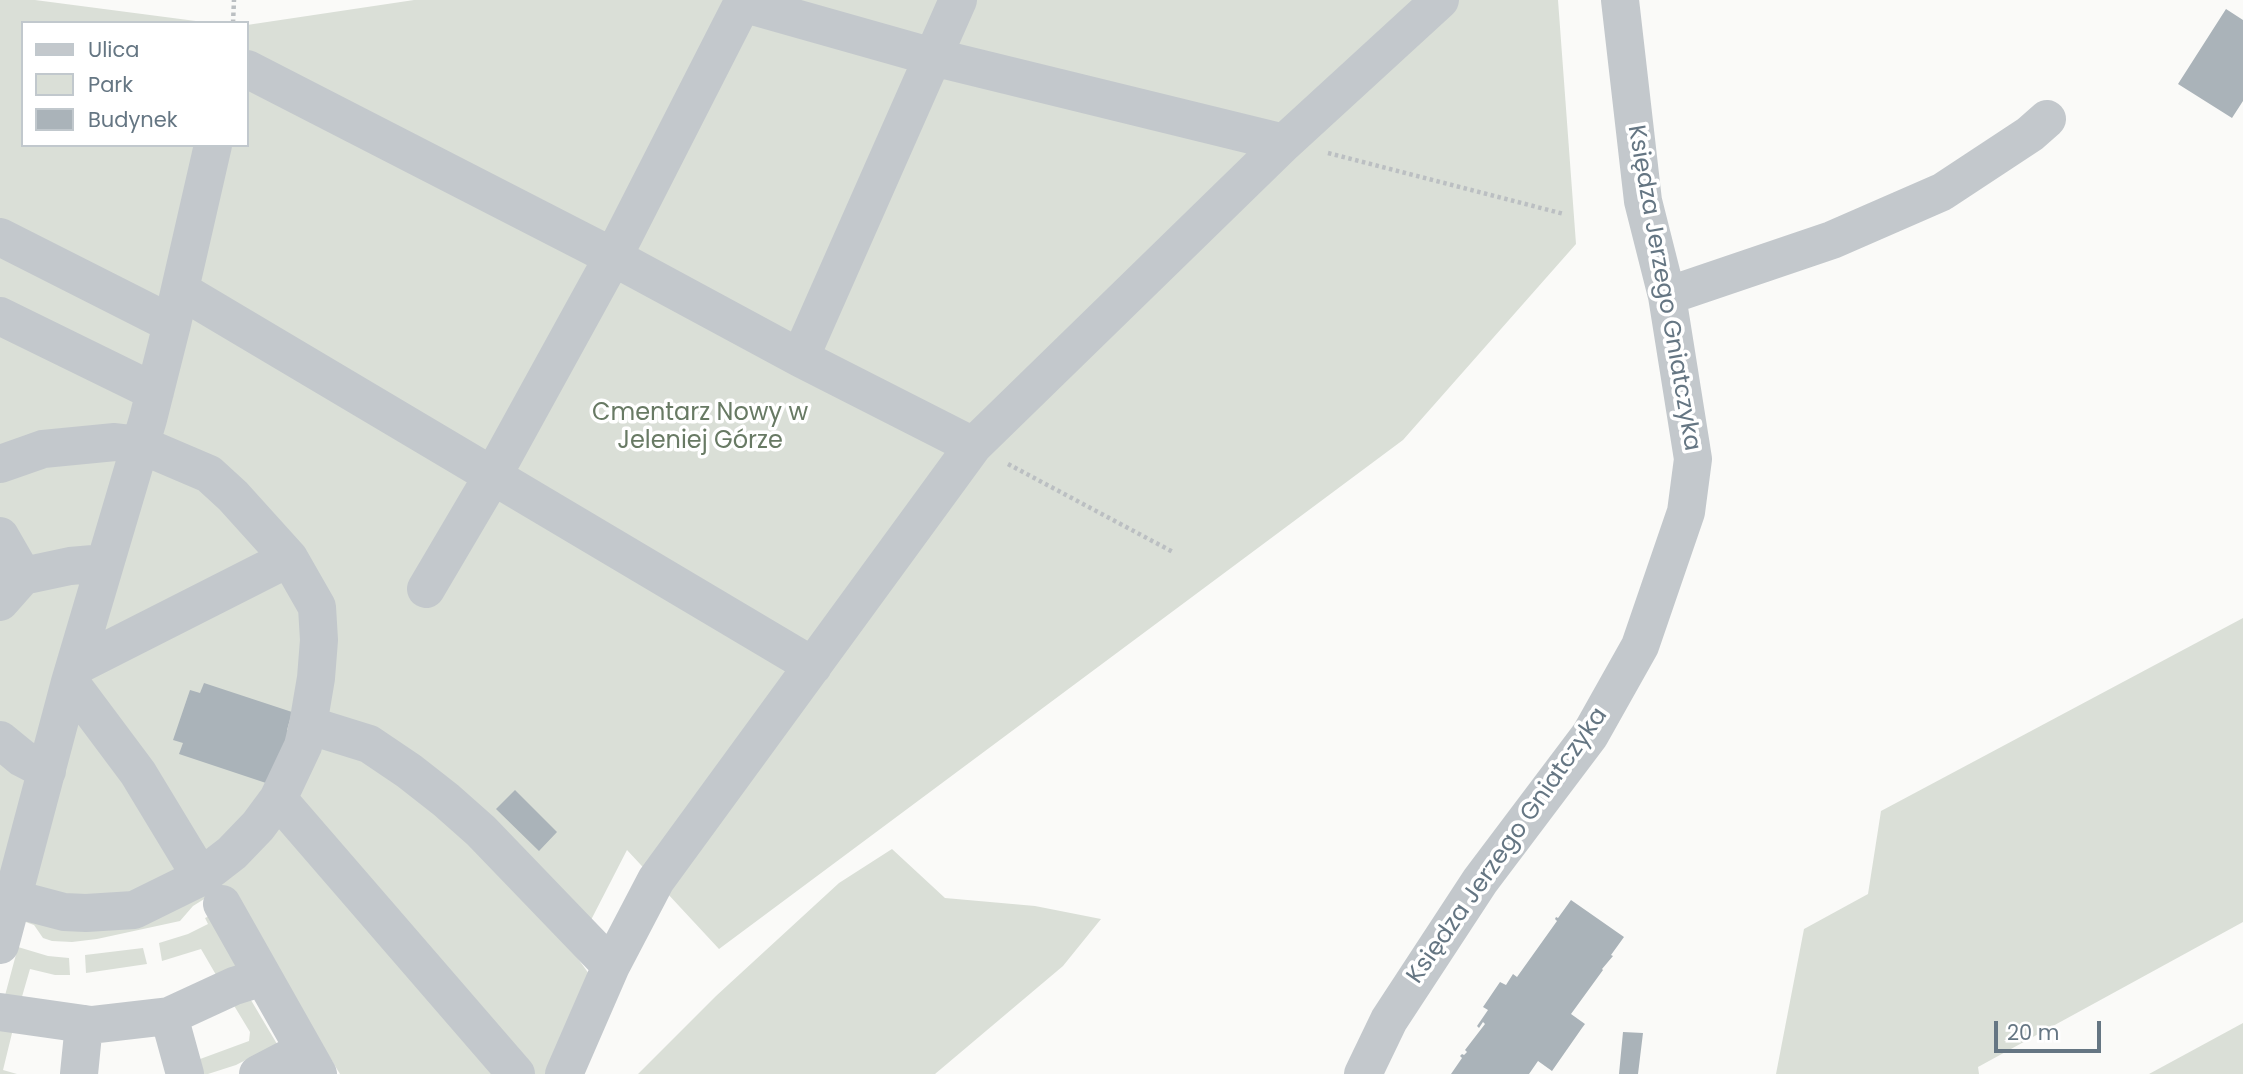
<!DOCTYPE html>
<meta charset="utf-8">
<style>
body{margin:0}
#map{position:relative;width:2243px;height:1074px;overflow:hidden;background:#fafaf8;font-family:Poppins,sans-serif}
canvas{display:block}
.legend{position:absolute;left:21px;top:21px;width:228px;height:126px;box-sizing:border-box;background:#fff;border:2px solid #c1c8cd;margin:0;padding:9px 12px;list-style:none;font-size:21px;color:#657683}
.legend li{display:flex;align-items:center;gap:14px;height:35px}
.legend b{width:35px;border:2px solid #c1c8cd}
.scale{position:absolute;left:1994px;top:1021px;width:107px;height:32px;box-sizing:border-box;border:4px solid #657683;border-top:0;padding-left:9px;font-size:21px;line-height:24px;white-space:nowrap;color:#657683;-webkit-text-stroke:5px #fff;paint-order:stroke}
</style>
<div id="map">
<canvas width="2243" height="1074"></canvas>
<ul class="legend">
<li><b style="height:9px;background:#c3c8cc"></b>Ulica</li>
<li><b style="height:19px;background:#dadfd7"></b>Park</li>
<li><b style="height:19px;background:#aab3b9"></b>Budynek</li>
</ul>
<div class="scale">20 m</div>
</div>
<script>
const ctx = document.querySelector('canvas').getContext('2d');
ctx.lineJoin = 'round';
function fillPath(path, color) { ctx.fillStyle = color; ctx.fill(path, 'evenodd'); }
const toPath = rows => new Path2D(rows.map(r => 'M' + r).join(''));
function trace(path, color, width, dash) { ctx.strokeStyle = color; ctx.lineWidth = width; ctx.lineCap = dash ? 'butt' : 'round'; ctx.setLineDash(dash || []); ctx.stroke(path); }
function label(font, color, halo, rows, align = 'center') {
  ctx.font = font + ' Poppins,sans-serif'; ctx.lineWidth = 7; ctx.setLineDash([]); ctx.textBaseline = 'middle'; ctx.strokeStyle = halo; ctx.fillStyle = color; for (const [text, x, y, turn = 0] of rows) {
    ctx.save(); ctx.translate(x, y); ctx.rotate((+turn || 0) * Math.PI / 180); ctx.textAlign = isNaN(turn) ? turn : align; if (halo) ctx.strokeText(text, 0, 0); ctx.fillText(text, 0, 0); ctx.restore();
  }
}
fillPath(toPath([
 [0,0,35,0,211,23,23,23,23,145,247,145,247,25,414,0,1558,0,1576,244,1403,440,719,949,627,850,574,953,594,981,551,1074,340,1074,225,886,193,906,180,921,97,939,72,942,52,941,43,938,34,925,0,913],
 [2243,618,2243,922,1978,1067,1979,1074,1776,1074,1804,929,1868,894,1881,811],
 [892,849,945,898,1035,906,1101,919,1063,966,935,1074,638,1074,716,996,839,883],
 [220,911,240,974,219,980,201,949,162,961,159,943,188,934,208,924,205,918],
 [18,947,48,956,69,958,70,975,55,975,30,969,19,1007,3,1003],
 [143,948,147,964,86,973,85,955],
 [245,990,277,1044,236,1065,208,1074,194,1074,192,1062,249,1041,250,1032,230,999],
 [2243,1023,2243,1074,2149,1074],
 [0,1025,14,1025,3,1070,17,1074,0,1074]
]), '#dadfd7');
fillPath(toPath([
 [2226,9,2243,20,2243,101,2232,118,2178,84],
 [204,683,292,712,287,730,294,732,269,784,179,754,183,743,173,740,190,690,200,693],
 [515,790,557,832,539,851,496,809],
 [1571,900,1624,937,1611,955,1613,956,1602,969,1603,970,1571,1014,1585,1024,1582,1028,1552,1071,1538,1061,1529,1074,1451,1074,1462,1058,1460,1056,1462,1054,1464,1055,1467,1052,1465,1050,1485,1024,1483,1022,1479,1028,1477,1026,1488,1010,1483,1007,1500,982,1506,985,1513,974,1517,977,1557,921,1555,919,1556,917,1558,918],
 [1623,1032,1643,1033,1638,1074,1619,1074]
]), '#aab3b9');
trace(toPath([
 [233,23,234,0],
 [1328,153,1564,214],
 [1008,464,1173,552]
]), '#bbbfc2', 4.5, [3.5, 3.5]);
trace(toPath([
 [742,3,933,57,1284,143],
 [247,69,613,257,800,358,973,446],
 [0,237,172,324],
 [180,290,813,666],
 [1667,296,1832,240,1942,192,2030,134,2047,119],
 [0,316,155,392],
 [800,358,958,0],
 [0,464,43,449,115,442,141,445,209,474,233,496,289,558,317,607,319,640,316,678,308,725,303,746,278,799,258,826,232,853,201,877,134,910,86,913,64,912,0,895],
 [0,536,23,576],
 [426,589,492,477,613,257,744,0],
 [0,602,23,576,70,566,105,563],
 [76,666,289,558],
 [70,682,138,773,201,877],
 [308,725,369,744,409,771,446,800,481,831,611,966],
 [0,740,22,758,47,771],
 [278,799,516,1074],
 [222,904,318,1074],
 [0,945,70,682,148,419,172,324,213,145],
 [0,1012,91,1025,169,1016,234,986,263,977],
 [169,1016,185,1074],
 [79,1074,84,1024],
 [258,1074,304,1050],
 [564,1074,611,966,656,880,973,446,1284,143,1440,0],
 [1363,1074,1389,1020,1480,881,1590,735,1640,646,1686,512,1693,459,1667,296,1643,201,1620,0]
]), '#c3c8cc', 38);
label('24px', '#657683', '#fff', [
 ["Księdza Jerzego Gniatczyka",1663,288,80],
 ["Księdza Jerzego Gniatczyka",1508,846,-55]
]);
label('24px', '#687a64', '#fff', [
 ["Cmentarz Nowy w",700,414],
 ["Jeleniej Górze",700,442]
]);
</script>
